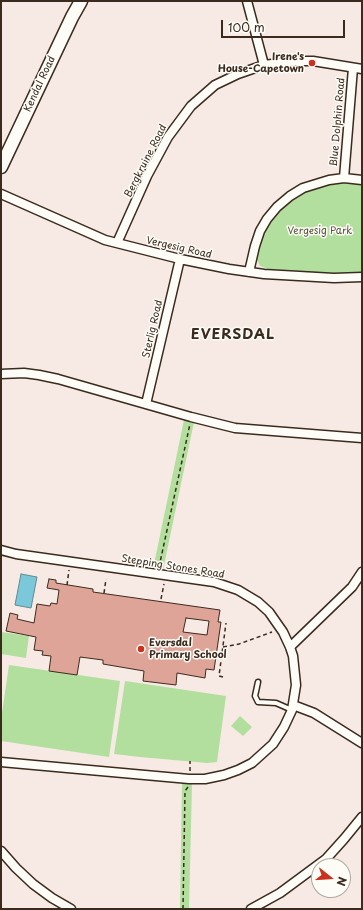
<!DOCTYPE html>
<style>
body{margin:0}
#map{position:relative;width:363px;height:910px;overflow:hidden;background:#f7eae4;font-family:"Playpen Sans",sans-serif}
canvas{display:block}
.frame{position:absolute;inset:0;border:2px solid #3b2a1e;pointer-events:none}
.north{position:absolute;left:311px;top:858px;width:40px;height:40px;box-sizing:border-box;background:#fdfcf7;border:1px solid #afa8a0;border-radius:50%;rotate:107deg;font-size:11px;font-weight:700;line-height:16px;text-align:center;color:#3b2a1e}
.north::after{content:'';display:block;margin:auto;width:14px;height:18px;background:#c8321e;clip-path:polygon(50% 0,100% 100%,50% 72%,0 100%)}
.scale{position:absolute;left:221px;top:20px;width:124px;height:18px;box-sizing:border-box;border:2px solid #3b2a1e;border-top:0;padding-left:5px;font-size:12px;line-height:14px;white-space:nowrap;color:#3b2a1e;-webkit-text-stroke:3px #fdfcf7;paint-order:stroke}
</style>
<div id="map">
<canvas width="363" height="910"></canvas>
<div class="frame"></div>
<div class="north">N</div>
<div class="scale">100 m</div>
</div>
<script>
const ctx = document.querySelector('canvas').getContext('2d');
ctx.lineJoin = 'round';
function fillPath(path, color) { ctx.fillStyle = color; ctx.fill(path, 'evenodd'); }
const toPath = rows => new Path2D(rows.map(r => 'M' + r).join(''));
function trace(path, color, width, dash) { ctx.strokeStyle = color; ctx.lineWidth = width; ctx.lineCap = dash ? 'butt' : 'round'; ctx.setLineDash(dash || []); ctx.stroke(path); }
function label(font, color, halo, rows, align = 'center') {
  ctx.font = font + ' "Playpen Sans",sans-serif'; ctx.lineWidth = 3; ctx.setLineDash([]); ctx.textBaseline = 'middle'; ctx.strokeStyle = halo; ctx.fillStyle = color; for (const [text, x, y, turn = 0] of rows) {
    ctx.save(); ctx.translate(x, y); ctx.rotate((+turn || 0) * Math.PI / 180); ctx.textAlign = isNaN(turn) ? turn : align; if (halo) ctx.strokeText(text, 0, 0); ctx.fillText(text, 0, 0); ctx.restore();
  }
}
fillPath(toPath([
 [343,183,362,185,362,273,339,274,268,269,260,266,256,258,262,238,269,225,281,209,297,197,314,188,324,185],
 [184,420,194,422,163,570,153,569],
 [1,632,29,636,26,658,1,654],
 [9,665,120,681,109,757,1,741,1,720],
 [125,681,226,696,217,762,207,763,140,757,114,754],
 [240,716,252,727,243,736,231,726],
 [182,783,192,784,189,909,180,909]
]), '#b2df9d');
const water = toPath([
 [21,574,37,577,31,608,15,605,21,574]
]);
fillPath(water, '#7cc8db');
trace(water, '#62898f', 1);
const building = toPath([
 [49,579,56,580,56,583,93,589,93,592,220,610,218,622,221,622,214,670,206,669,205,678,177,673,176,685,143,681,144,671,103,664,103,660,80,657,77,675,49,671,51,656,42,655,43,651,34,650,36,637,6,631,10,613,18,615,17,619,34,623,37,604,50,606,51,603,57,604,59,590,47,588,49,579],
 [186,618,209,621,207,635,183,632,186,618]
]);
fillPath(building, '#dda497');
trace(building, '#3b2a1e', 1);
const lane = toPath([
 [258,682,255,696,258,702,276,703,292,710]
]);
const street = toPath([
 [247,1,264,65],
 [344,178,353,68],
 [1,194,105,240,180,259,229,269,264,274,334,278,362,277],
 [117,243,147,176,168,137,191,106,215,85,238,74,264,65,296,61,313,61,362,69],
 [249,272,255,246,260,231,267,219,277,207,290,196,303,188,329,180,344,178,362,180],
 [1,374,24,373,39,375,58,379,191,417,235,428,362,438],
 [146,404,180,259],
 [1,550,16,554,214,582,238,590,258,602,269,612,283,632,290,647,293,656,296,685,292,710,284,727,273,744,252,763,238,770,224,775,205,779,189,779,1,762],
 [290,647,352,587,362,572],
 [293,705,314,713,362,743],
 [1,851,16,868,33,884,52,898,71,909],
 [251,909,280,893,326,859,344,839,362,817]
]);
const secondary = toPath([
 [1,167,72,17,81,1]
]);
trace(lane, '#3b2a1e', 7);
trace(street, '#3b2a1e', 11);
trace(secondary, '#3b2a1e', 15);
trace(toPath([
 [159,567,190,424],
 [67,585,69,570],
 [104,593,106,579],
 [161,599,164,584],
 [223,647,239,644,272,632],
 [221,656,226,657],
 [223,677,219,676,226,623],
 [190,771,190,761],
 [183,909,185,791,188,787]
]), '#3b2a1e', 1.5, [4, 3]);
trace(lane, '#fdfcf7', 4);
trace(street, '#fdfcf7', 8);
trace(secondary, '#fdfcf7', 12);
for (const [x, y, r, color] of [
 [312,63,4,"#c8321e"],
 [141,649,4,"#c8321e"]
]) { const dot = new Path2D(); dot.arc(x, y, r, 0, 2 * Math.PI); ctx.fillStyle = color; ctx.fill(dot); trace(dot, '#fdfcf7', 1.5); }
label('bold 10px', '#3b2a1e', '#fdfcf7', [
 ["Irene's",304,57],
 ["House-Capetown",304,69],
 ["Eversdal",149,643,"left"],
 ["Primary School",149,655,"left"]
], 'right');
label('10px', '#3b2a1e', '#fdfcf7', [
 ["Kendal Road",40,84,-65],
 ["Blue Dolphin Road",338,122,-85],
 ["Bergkruine Road",146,161,-63],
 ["Vergesig Road",179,248,13],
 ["Sterlig Road",153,329,-77],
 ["Stepping Stones Road",173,567,9]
]);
label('10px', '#59573e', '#fdfcf7', [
 ["Vergesig Park",320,231]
]);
ctx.letterSpacing = '1px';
label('bold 14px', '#3b2a1e', '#fdfcf7', [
 ["EVERSDAL",233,335]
]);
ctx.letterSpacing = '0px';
</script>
